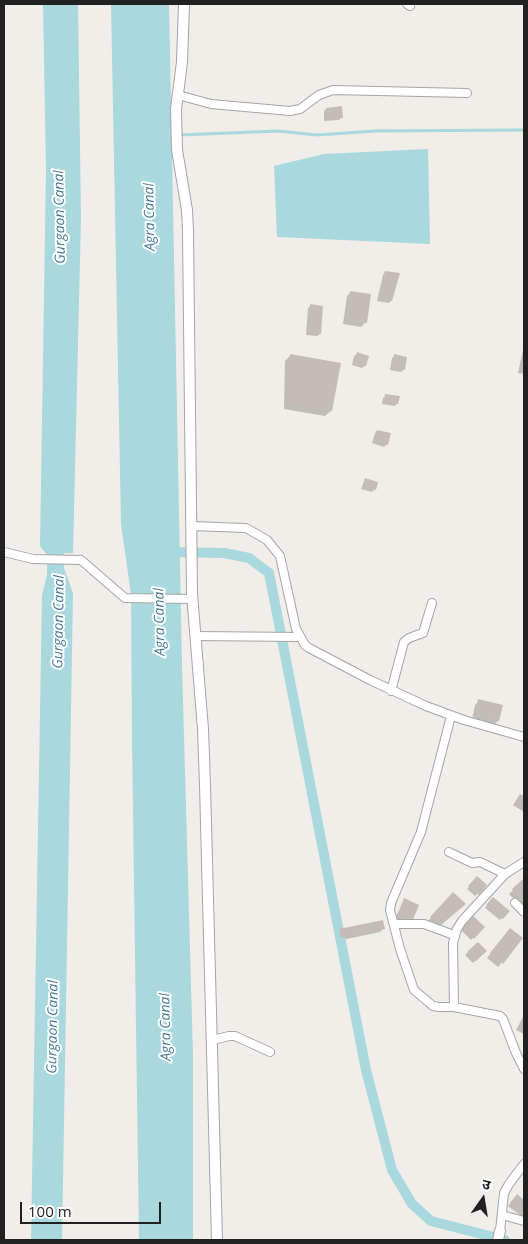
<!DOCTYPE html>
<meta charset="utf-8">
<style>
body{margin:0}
#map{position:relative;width:528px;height:1244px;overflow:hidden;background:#f1ede8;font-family:"Open Sans","Noto Sans Devanagari",sans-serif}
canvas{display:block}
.frame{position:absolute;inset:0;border:5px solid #212121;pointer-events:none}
.north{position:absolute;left:458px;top:1174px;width:50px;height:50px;-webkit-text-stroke:4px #fff;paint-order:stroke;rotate:13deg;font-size:14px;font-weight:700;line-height:20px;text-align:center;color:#212121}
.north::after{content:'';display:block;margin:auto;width:18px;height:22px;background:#212121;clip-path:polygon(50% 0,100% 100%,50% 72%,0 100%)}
.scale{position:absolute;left:20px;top:1202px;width:141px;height:22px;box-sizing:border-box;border:2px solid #212121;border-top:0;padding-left:6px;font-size:15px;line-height:18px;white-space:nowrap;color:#212121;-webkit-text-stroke:4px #fff;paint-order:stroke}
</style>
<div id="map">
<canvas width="528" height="1244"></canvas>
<div class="frame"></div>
<div class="north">उ</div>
<div class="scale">100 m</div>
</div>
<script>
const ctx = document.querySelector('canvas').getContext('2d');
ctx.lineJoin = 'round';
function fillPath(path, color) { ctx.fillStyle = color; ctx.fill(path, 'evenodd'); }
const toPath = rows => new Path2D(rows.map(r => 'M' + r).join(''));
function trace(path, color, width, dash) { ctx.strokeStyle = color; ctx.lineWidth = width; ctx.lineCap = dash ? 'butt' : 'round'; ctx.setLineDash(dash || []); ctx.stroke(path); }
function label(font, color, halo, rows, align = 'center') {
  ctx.font = font + ' "Open Sans",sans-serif'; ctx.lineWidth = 4; ctx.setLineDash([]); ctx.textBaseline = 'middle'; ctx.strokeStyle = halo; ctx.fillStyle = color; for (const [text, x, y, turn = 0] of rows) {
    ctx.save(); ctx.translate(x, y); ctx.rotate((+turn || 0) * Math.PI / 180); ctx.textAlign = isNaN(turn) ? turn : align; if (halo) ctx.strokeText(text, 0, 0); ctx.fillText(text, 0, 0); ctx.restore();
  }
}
fillPath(toPath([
 [43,4,78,4,81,218,73,553,64,553,64,568,73,593,62,1240,31,1240,42,595,47,575,47,555,40,546,46,170],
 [111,4,169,4,182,665,193,1056,193,1240,139,1240,132,740,131,594,121,524],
 [428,149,430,244,277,237,274,166,324,154]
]), '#a9d8de');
fillPath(toPath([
 [326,109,342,117,339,120,324,121,324,111],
 [385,272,391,301,389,303,377,301,383,275],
 [351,292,365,323,361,327,343,324,347,296],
 [311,306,320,334,317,336,306,335,308,308],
 [524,345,524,374,518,373],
 [357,354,365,366,362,368,352,365,354,356],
 [290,356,340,364,331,411,325,416,284,409,285,361],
 [395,356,404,369,401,372,390,370,392,358],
 [386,396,397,404,395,406,382,404,383,398],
 [377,431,387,444,384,447,372,443,375,433],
 [365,480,374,490,372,492,361,489],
 [479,701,498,721,494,725,472,720,475,705],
 [520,795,524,798,524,812,513,805],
 [477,878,486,885,475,896,467,889],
 [524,880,524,910,509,894],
 [453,894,460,908,439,927,428,921],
 [493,898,508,911,500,920,485,908],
 [405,900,408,924,395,918],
 [472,917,483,928,471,940,460,929],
 [384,928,380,932,337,941,336,934,340,930],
 [507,933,522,938,498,967,487,958],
 [477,943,485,951,473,963,465,955],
 [524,1015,524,1034,516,1030],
 [517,1196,524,1201,524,1218,508,1206]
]), '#0003');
trace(toPath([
 [179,135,278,131,317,135,375,131,524,130]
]), '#a9d8de', 3);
trace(toPath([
 [166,552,224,553,249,558,269,573,366,1070,392,1170,412,1204,431,1221,505,1240]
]), '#a9d8de', 10);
fillPath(toPath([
 [342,106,343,118,326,119,326,108],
 [385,271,400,273,392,301,379,299],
 [350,291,371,294,367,323,346,320],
 [310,304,323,306,321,334,308,333],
 [357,352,369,356,366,366,354,363],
 [290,354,341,363,332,411,289,404],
 [394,354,407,357,405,370,392,367],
 [385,394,400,396,398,404,384,402],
 [377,430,391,433,388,445,374,441],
 [365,478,378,482,376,490,362,487],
 [478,699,503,705,499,721,475,716],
 [520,794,524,796,524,808,515,802],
 [477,876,487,885,479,895,468,886],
 [524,878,524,902,512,889],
 [453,892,466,904,443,923,430,917],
 [493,897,510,911,503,919,486,905],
 [404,898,419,905,412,922,397,916],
 [472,915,485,927,474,939,461,926],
 [383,920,385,929,341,938,339,929],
 [510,928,523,938,503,964,490,953],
 [478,942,487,951,476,961,467,952],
 [517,1194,524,1200,524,1214,510,1203]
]), '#c6bcb7');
const minor = toPath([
 [407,4,410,6],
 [178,95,211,104,290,111,300,109,319,95,333,90,467,93],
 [191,526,246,528,267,540,280,556,296,629,305,645,309,648,370,680,426,706,464,720,524,737],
 [4,552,33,559,81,560,125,598,193,599],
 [195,636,300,637],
 [391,691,404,642,409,638,423,633,432,603],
 [451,716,421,832,391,903,390,910,400,949,414,990,433,1006,439,1007,454,1007],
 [449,852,472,863,480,862,505,874],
 [524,862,505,874,462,921,457,929,453,943,454,1007,500,1016,503,1019,516,1053,524,1069],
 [515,903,524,912],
 [394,924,424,924,454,935],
 [213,1040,229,1036,235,1036,270,1052],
 [502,1215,524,1221],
 [500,1231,504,1193,509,1184,524,1164]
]);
const tertiary = toPath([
 [184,4,182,62,176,109,177,150,187,210,188,231,192,594,203,729,205,785,217,1240],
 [498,1240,500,1231]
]);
trace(minor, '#a5a5a5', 10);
trace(tertiary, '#a5a5a5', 12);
trace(minor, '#fff', 8);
trace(tertiary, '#fff', 10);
label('italic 14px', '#447899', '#fff', [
 ["Gurgaon Canal",60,217,-91],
 ["Agra Canal",150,217,-91],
 ["Gurgaon Canal",59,622,-89],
 ["Agra Canal",160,622,-91],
 ["Gurgaon Canal",53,1027,-89],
 ["Agra Canal",166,1027,-91]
]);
</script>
